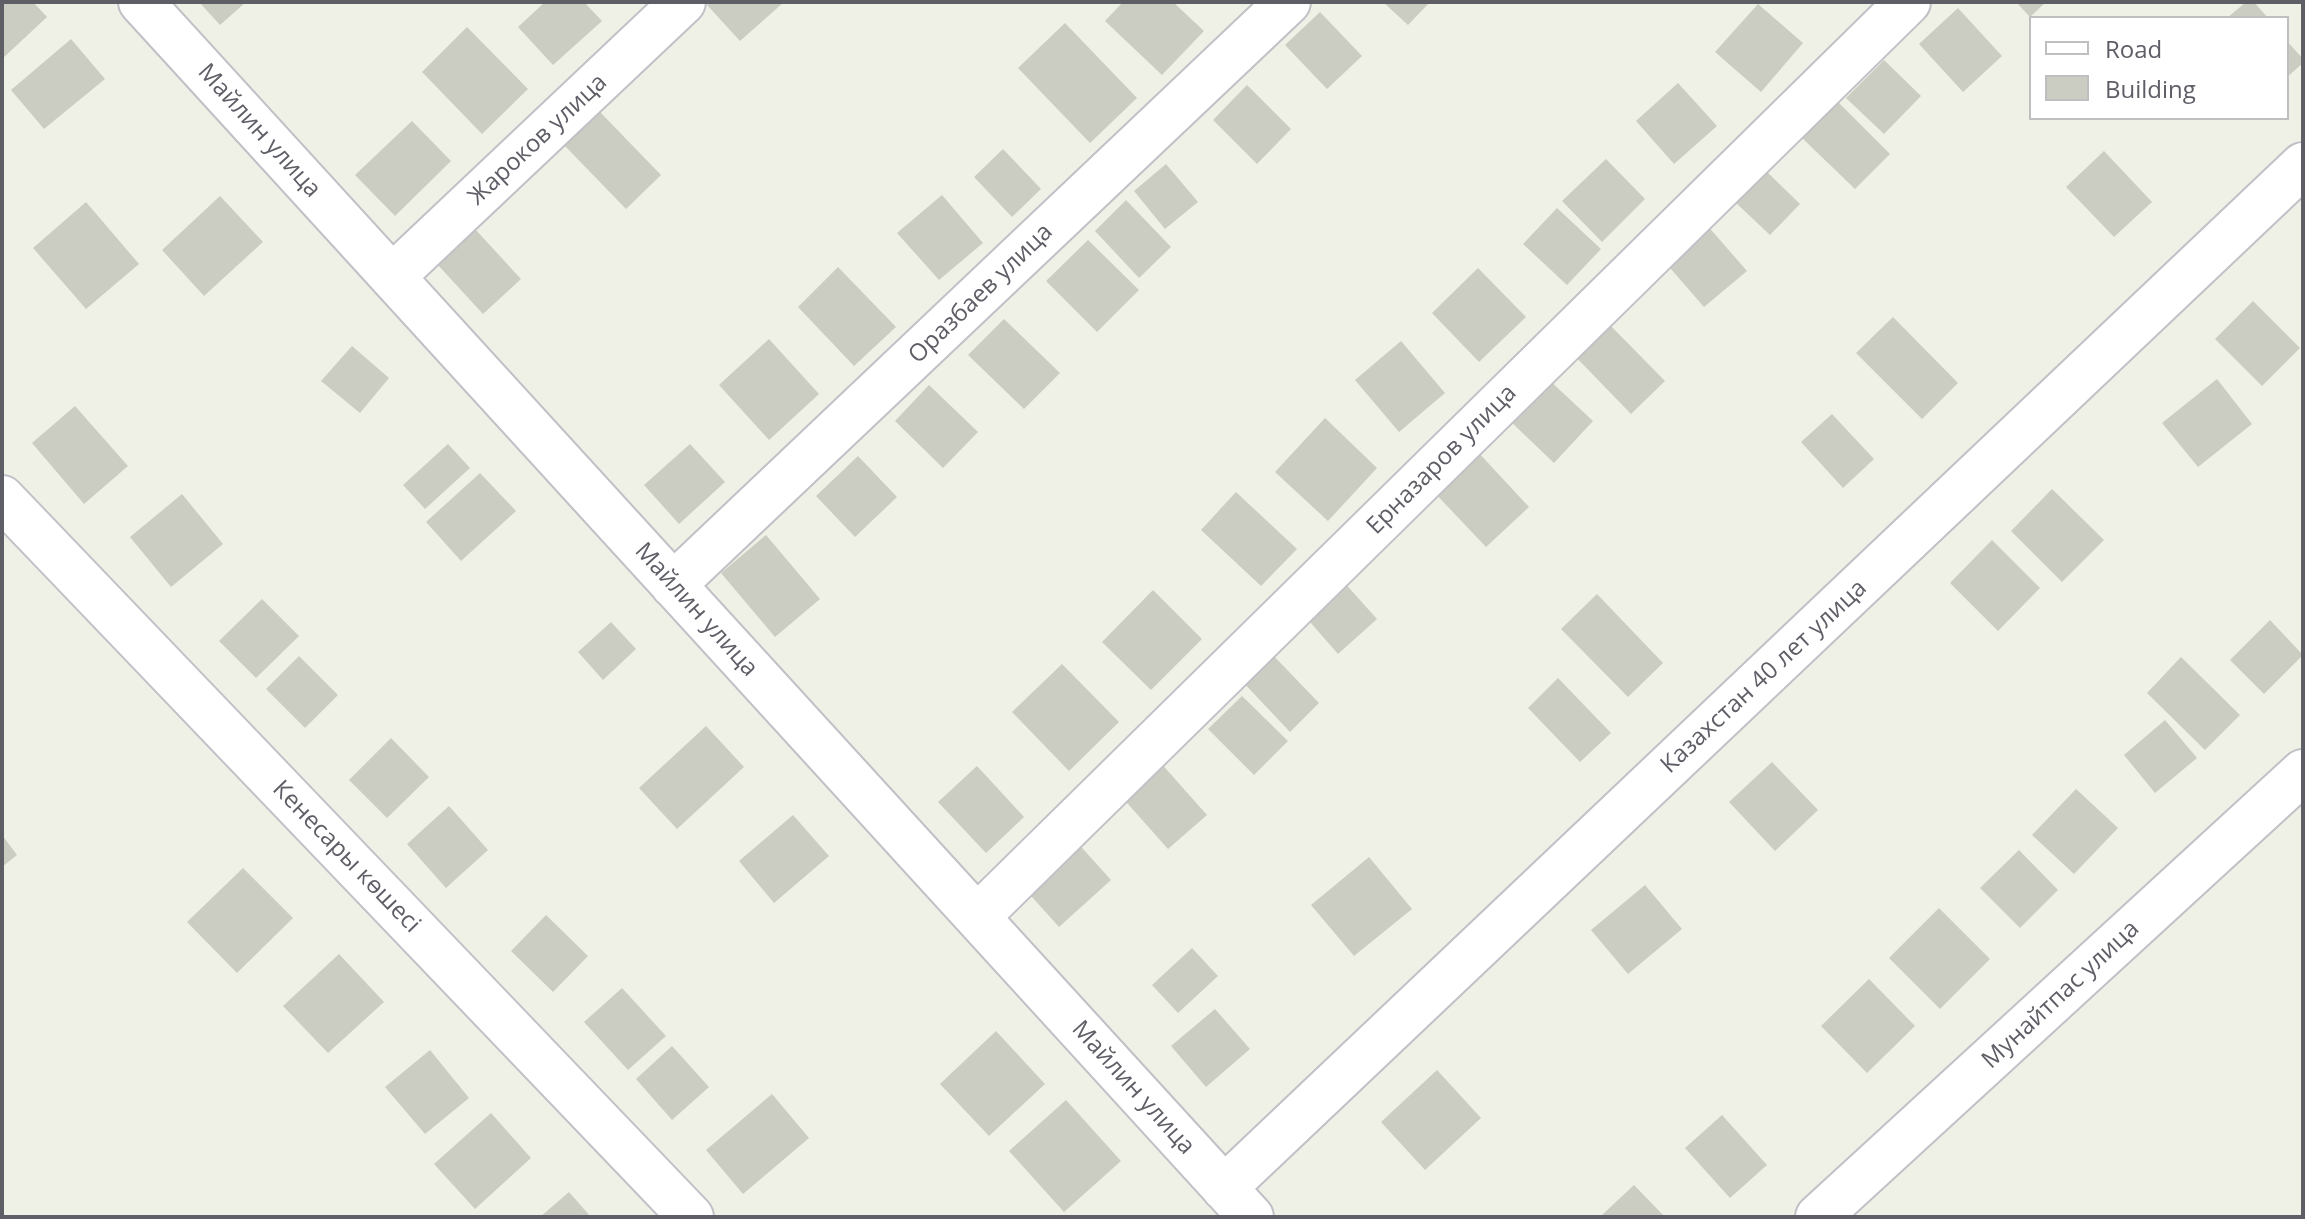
<!DOCTYPE html>
<meta charset="utf-8">
<style>
body{margin:0}
#map{position:relative;width:2305px;height:1219px;overflow:hidden;background:#eff1e6;font-family:"Open Sans",sans-serif}
canvas{display:block}
.frame{position:absolute;inset:0;border:4px solid #5e5e67;pointer-events:none}
.legend{position:absolute;left:2029px;top:16px;width:260px;height:104px;box-sizing:border-box;background:#fff;border:2px solid #bfbfc2;margin:0;padding:10px 14px;list-style:none;font-size:24px;color:#5e5e67}
.legend li{display:flex;align-items:center;gap:16px;height:40px}
.legend b{width:40px;border:2px solid #bfbfc2}
</style>
<div id="map">
<canvas width="2305" height="1219"></canvas>
<div class="frame"></div>
<ul class="legend">
<li><b style="height:10px;background:#fff"></b>Road</li>
<li><b style="height:22px;background:#cbccc2"></b>Building</li>
</ul>
</div>
<script>
const ctx = document.querySelector('canvas').getContext('2d');
ctx.lineJoin = 'round';
function fillPath(path, color) { ctx.fillStyle = color; ctx.fill(path, 'evenodd'); }
const toPath = rows => new Path2D(rows.map(r => 'M' + r).join(''));
function trace(path, color, width, dash) { ctx.strokeStyle = color; ctx.lineWidth = width; ctx.lineCap = dash ? 'butt' : 'round'; ctx.setLineDash(dash || []); ctx.stroke(path); }
function label(font, color, halo, rows, align = 'center') {
  ctx.font = font + ' "Open Sans",sans-serif'; ctx.lineWidth = 8; ctx.setLineDash([]); ctx.textBaseline = 'middle'; ctx.strokeStyle = halo; ctx.fillStyle = color; for (const [text, x, y, turn = 0] of rows) {
    ctx.save(); ctx.translate(x, y); ctx.rotate((+turn || 0) * Math.PI / 180); ctx.textAlign = isNaN(turn) ? turn : align; if (halo) ctx.strokeText(text, 0, 0); ctx.fillText(text, 0, 0); ctx.restore();
  }
}
fillPath(toPath([
 [2,2,33,2,47,17,2,59],
 [199,2,246,2,220,25],
 [545,2,584,2,602,21,553,65,518,27],
 [710,2,784,2,740,41,707,5],
 [1123,2,1173,2,1204,31,1162,75,1105,21],
 [1383,2,1430,2,1408,25],
 [2016,2,2046,2,2030,17],
 [2246,2,2254,2,2268,18,2227,18],
 [1758,4,1803,43,1761,92,1715,52],
 [1958,8,2002,56,1963,92,1919,44],
 [1320,12,1362,56,1327,89,1285,45],
 [1065,23,1137,98,1090,143,1018,68],
 [467,27,528,89,482,134,422,72],
 [71,39,105,79,44,129,11,90],
 [2287,41,2303,59,2303,63,2287,77],
 [1884,60,1921,96,1884,134,1846,98],
 [1678,83,1717,126,1674,164,1636,121],
 [1247,85,1291,129,1257,164,1213,120],
 [1836,100,1890,154,1855,189,1800,136],
 [600,112,661,175,626,209,565,146],
 [412,121,451,161,395,216,355,175],
 [1003,149,1041,189,1012,217,974,177],
 [2104,151,2152,202,2114,237,2066,187],
 [1606,159,1645,199,1602,242,1562,201],
 [1166,164,1198,202,1165,229,1134,191],
 [1765,170,1800,204,1770,235,1735,202],
 [942,195,983,243,939,280,897,233],
 [220,196,263,242,204,296,162,250],
 [1126,200,1171,247,1139,278,1095,231],
 [86,202,139,264,86,309,33,248],
 [1557,208,1601,249,1567,285,1523,244],
 [1706,224,1747,271,1704,307,1664,261],
 [475,229,521,279,483,314,437,264],
 [1088,240,1139,290,1097,332,1046,281],
 [838,267,896,327,854,366,798,307],
 [1478,268,1526,317,1479,362,1432,313],
 [2253,301,2300,348,2262,386,2215,339],
 [1893,317,1958,383,1922,419,1856,353],
 [1004,319,1060,373,1024,409,968,355],
 [1604,319,1665,381,1631,414,1571,352],
 [769,339,819,394,769,440,719,385],
 [1401,341,1445,393,1399,432,1355,380],
 [352,346,389,378,360,413,321,381],
 [1547,378,1593,421,1554,463,1508,419],
 [2217,379,2252,424,2198,467,2162,423],
 [929,385,978,432,943,468,895,421],
 [75,406,128,466,84,504,32,443],
 [1832,414,1874,459,1843,488,1801,442],
 [1325,418,1377,468,1328,521,1275,472],
 [448,444,470,468,425,509,403,485],
 [690,444,725,482,679,524,644,485],
 [1476,450,1529,507,1486,547,1432,490],
 [858,456,897,497,855,537,816,496],
 [480,473,516,511,461,561,426,522],
 [2052,489,2104,540,2062,582,2011,531],
 [1236,492,1297,549,1261,586,1201,530],
 [182,494,223,544,171,587,130,537],
 [766,535,820,599,775,637,721,573],
 [1992,540,2040,588,1998,631,1950,583],
 [1342,580,1377,619,1338,654,1303,614],
 [1153,590,1202,639,1151,690,1102,642],
 [1597,594,1663,663,1628,697,1561,629],
 [262,599,299,636,256,678,219,641],
 [2270,620,2303,655,2264,694,2230,660],
 [611,622,636,649,603,680,578,652],
 [1269,651,1319,703,1290,732,1240,679],
 [299,656,338,695,305,728,266,689],
 [2181,657,2240,715,2205,750,2147,693],
 [1062,664,1119,722,1069,771,1012,712],
 [1558,678,1611,733,1580,762,1528,708],
 [1242,696,1288,741,1254,775,1208,729],
 [2165,720,2197,758,2155,793,2124,755],
 [706,726,744,767,677,829,639,788],
 [391,738,429,777,387,818,349,780],
 [1159,761,1207,815,1168,849,1120,795],
 [1772,762,1818,810,1775,851,1729,802],
 [977,766,1024,817,986,853,938,802],
 [2076,789,2118,828,2074,874,2032,835],
 [449,806,488,850,446,888,407,844],
 [793,815,829,856,774,903,739,861],
 [2,835,17,855,2,867],
 [1075,840,1111,880,1059,927,1023,887],
 [2019,850,2058,890,2020,928,1980,888],
 [1369,857,1412,909,1354,956,1311,905],
 [243,868,293,918,237,973,187,922],
 [1645,885,1682,929,1628,974,1591,930],
 [1939,908,1990,959,1940,1009,1889,958],
 [546,915,588,956,553,992,511,951],
 [1192,948,1218,976,1178,1013,1152,985],
 [339,954,384,1002,328,1053,283,1006],
 [1869,979,1915,1026,1867,1073,1821,1026],
 [622,988,666,1036,628,1070,584,1022],
 [1215,1009,1250,1049,1206,1087,1171,1046],
 [996,1031,1045,1084,989,1136,940,1084],
 [672,1046,709,1087,672,1120,636,1079],
 [430,1050,469,1098,425,1134,385,1087],
 [1437,1070,1481,1118,1425,1170,1381,1122],
 [772,1094,809,1138,743,1194,706,1150],
 [1066,1100,1121,1161,1064,1212,1009,1151],
 [491,1113,531,1158,475,1209,434,1164],
 [1722,1115,1767,1165,1730,1198,1685,1148],
 [1634,1185,1665,1217,1604,1217,1602,1215],
 [569,1192,591,1217,540,1217]
]), '#cbccc2');
const minor = toPath([
 [141,2,1251,1217],
 [392,277,683,2],
 [2,498,691,1217],
 [673,585,1288,2],
 [977,917,1908,2],
 [1224,1188,2303,165],
 [1818,1217,2303,772]
]);
trace(minor, '#c0c0c7', 48);
trace(minor, '#fff', 44);
label('24px', '#5e5e67', '#fff', [
 ["Майлин улица",259,131,48],
 ["Жароков улица",538,140,-43],
 ["Оразбаев улица",981,294,-44],
 ["Ерназаров улица",1442,460,-45],
 ["Майлин улица",696,610,48],
 ["Казахстан 40 лет улица",1764,677,-43],
 ["Кенесары көшесі",346,857,46],
 ["Мунайтпас улица",2061,995,-43],
 ["Майлин улица",1133,1088,48]
]);
</script>
